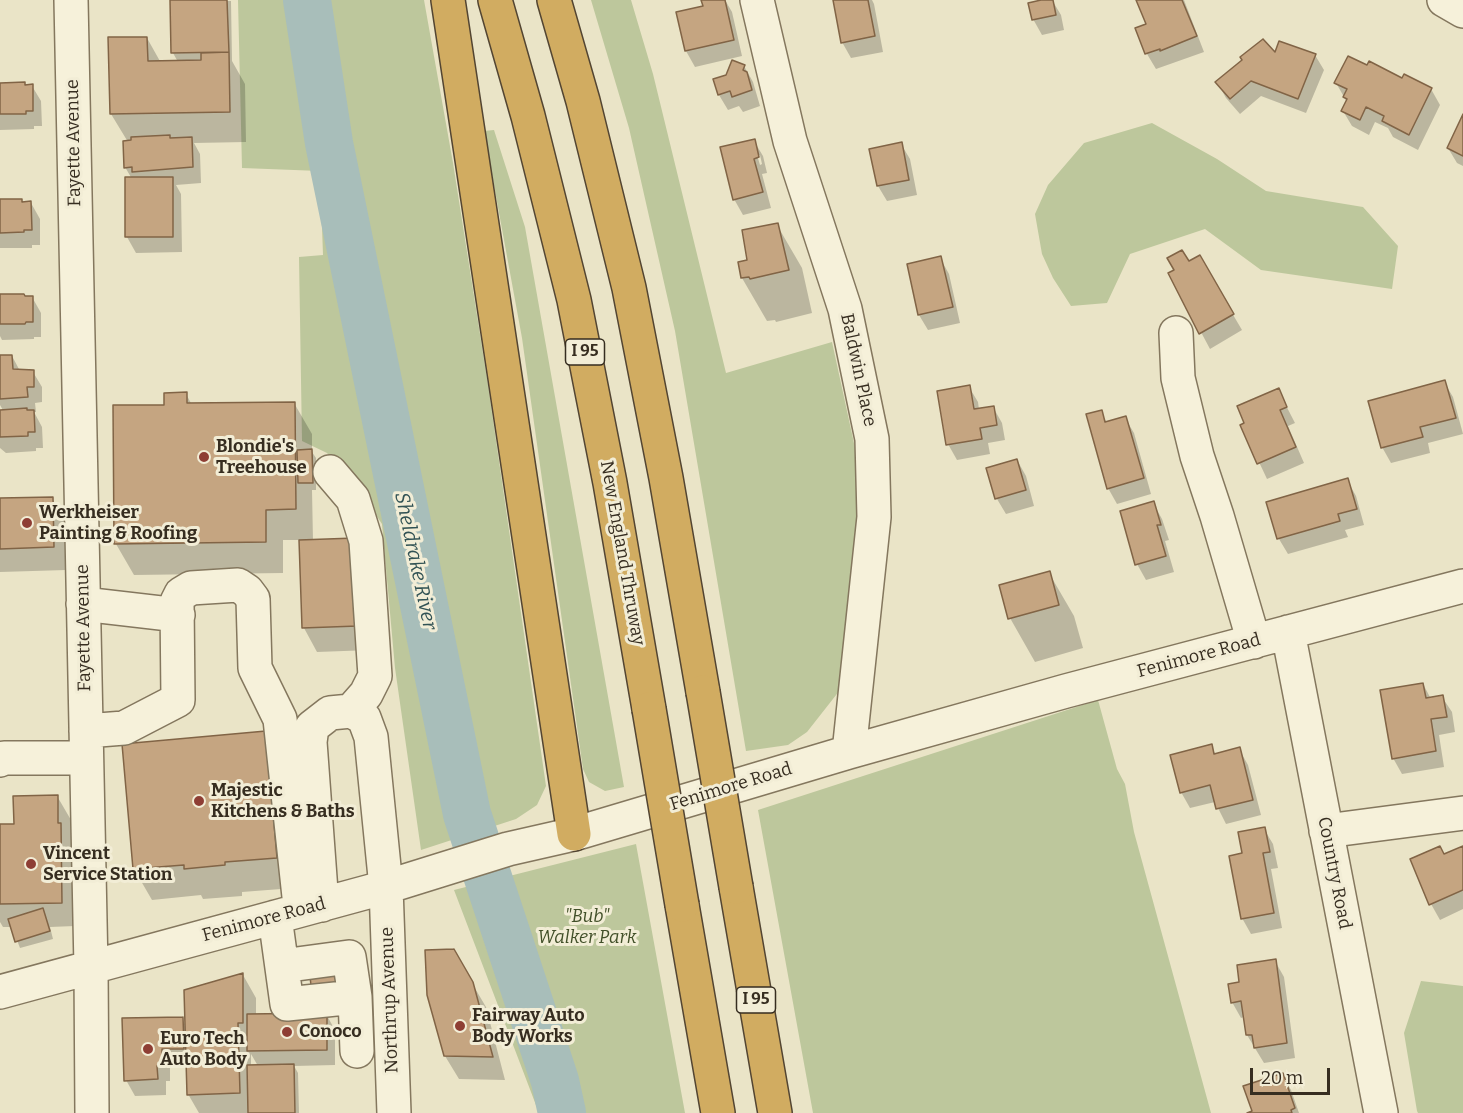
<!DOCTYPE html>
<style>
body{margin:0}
#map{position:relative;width:1463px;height:1113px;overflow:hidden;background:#eae4c7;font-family:Bitter,serif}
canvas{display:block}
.scale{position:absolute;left:1250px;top:1068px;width:80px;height:27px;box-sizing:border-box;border:3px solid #362d20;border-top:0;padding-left:8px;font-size:18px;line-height:21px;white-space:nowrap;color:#362d20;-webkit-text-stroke:4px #f2edd6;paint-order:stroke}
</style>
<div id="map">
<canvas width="1463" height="1113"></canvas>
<div class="scale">20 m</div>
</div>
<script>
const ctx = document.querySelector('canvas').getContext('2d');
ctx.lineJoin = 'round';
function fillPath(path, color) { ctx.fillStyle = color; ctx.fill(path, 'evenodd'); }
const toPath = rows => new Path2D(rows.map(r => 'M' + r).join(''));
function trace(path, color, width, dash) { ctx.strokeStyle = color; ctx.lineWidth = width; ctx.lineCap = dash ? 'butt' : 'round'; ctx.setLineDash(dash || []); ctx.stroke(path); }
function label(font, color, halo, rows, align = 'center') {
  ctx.font = font + ' Bitter,serif'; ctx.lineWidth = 6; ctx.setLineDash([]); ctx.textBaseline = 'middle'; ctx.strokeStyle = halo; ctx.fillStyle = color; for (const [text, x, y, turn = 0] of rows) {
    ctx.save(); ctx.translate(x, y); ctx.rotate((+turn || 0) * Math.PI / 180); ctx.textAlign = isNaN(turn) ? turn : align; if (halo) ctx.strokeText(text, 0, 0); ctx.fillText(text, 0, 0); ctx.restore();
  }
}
fillPath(toPath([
 [238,0,424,0,453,163,488,385,546,786,537,805,516,819,421,850,395,668,382,524,362,494,327,453,302,441,299,257,323,255,320,171,242,168],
 [591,0,631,0,653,74,726,373,832,342,862,480,840,690,807,732,788,745,746,751,675,331,629,128],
 [1152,123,1217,159,1266,191,1363,207,1398,246,1392,289,1261,270,1205,229,1130,254,1107,303,1071,306,1053,278,1042,254,1035,214,1048,185,1084,143],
 [494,130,525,227,624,787,605,791,589,782,583,769,522,338,484,131],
 [1098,700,1117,769,1125,784,1134,832,1211,1113,813,1113,758,810],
 [636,844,685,1113,539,1113,454,890],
 [1421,981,1463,986,1463,1113,1418,1113,1417,1111,1404,1033]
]), '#bdc79c');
fillPath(toPath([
 [172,0,231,1,232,61,245,84,246,142,194,143,200,154,201,183,176,185,181,194,182,252,136,253,127,237,126,179,132,179,125,167,128,142,111,114,147,38,161,63,178,62,173,53],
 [710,0,725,0,732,12,742,56,695,67,686,51,677,13,705,7],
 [834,0,872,0,874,4,883,52,851,58,842,42],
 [1048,0,1052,0,1061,15,1064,30,1042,35,1033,19],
 [1138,0,1184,0,1204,52,1156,69,1147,54,1137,29,1148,25],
 [1276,55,1315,55,1324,70,1306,113,1261,96,1240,114,1226,98,1217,82],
 [744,66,753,82,760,106,743,112,739,106,728,110,719,95,715,80,727,76],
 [1403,80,1431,89,1440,105,1418,150,1393,137,1388,128,1375,122,1369,135,1352,126,1343,111,1347,102,1336,83],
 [0,84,24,84,26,86,32,86,41,101,42,126,34,126,34,129,0,130],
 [1463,118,1463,166,1457,163,1448,148],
 [754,141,763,156,767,173,762,174,771,208,743,215,734,199],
 [757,155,760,155,762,164,760,165],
 [901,144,910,159,917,195,887,201,878,186],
 [21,200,23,203,31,203,40,219,40,245,32,245,32,248,0,248,0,201],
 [777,225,802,268,812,313,776,322,775,320,767,321,742,278,749,261],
 [1199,257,1242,330,1210,349,1170,274],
 [940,258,949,274,960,323,928,330,919,315],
 [0,296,32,297,41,313,41,337,34,337,34,339,2,340,0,336],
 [12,356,20,371,33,372,42,387,42,402,35,403,36,412,34,412,42,427,43,448,36,448,36,451,6,453,0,448,0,412,4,412,0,405,0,357],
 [1444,382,1453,397,1463,434,1428,443,1430,453,1391,463,1382,447],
 [969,387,978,402,979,410,993,407,1002,423,1005,440,988,443,990,454,957,460,948,444],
 [1278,390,1295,423,1288,426,1304,463,1267,479,1242,426],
 [186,394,192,405,294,403,312,434,312,452,316,458,316,490,312,490,313,541,371,650,317,652,304,628,301,540,283,540,283,573,134,575,116,544,114,407,166,406],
 [1101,412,1107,423,1125,418,1134,433,1151,494,1117,504,1108,488],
 [1017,460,1026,476,1034,506,1006,514,997,499,988,469],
 [1347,480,1356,496,1364,525,1345,530,1348,537,1288,554,1279,539,1268,503],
 [52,498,65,522,66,570,0,572,0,500],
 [1153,503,1162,519,1169,540,1165,541,1174,572,1146,580,1137,564],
 [1049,573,1074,616,1083,648,1035,662,1010,618],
 [1423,684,1431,699,1442,697,1452,712,1455,732,1439,735,1444,767,1402,774,1393,758],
 [265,733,294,888,242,892,242,896,203,899,201,895,152,900,134,869,124,746],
 [1211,746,1216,755,1239,749,1248,765,1261,815,1226,824,1215,802,1190,808,1181,792],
 [57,796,71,820,71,844,74,848,75,926,50,927,53,939,20,948,12,927,3,927,0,922,0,826,15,825],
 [1264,829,1273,844,1278,868,1271,869,1282,928,1251,934,1242,918,1244,854],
 [1463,847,1463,909,1440,920,1431,904,1444,855],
 [453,951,486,1007,505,1080,459,1079,445,1056],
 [1275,961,1284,977,1295,1058,1264,1063,1247,1035,1244,1017,1241,1018,1232,1002,1241,983],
 [243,975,256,998,256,1015,326,1014,335,1030,335,1065,294,1066,298,1073,299,1113,199,1113,188,1094,187,1064,170,1065,170,1081,166,1081,166,1095,135,1096,126,1080,182,1018,186,1026],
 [251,1054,258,1066,251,1066],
 [1282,1075,1291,1090,1299,1113,1252,1113]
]), '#0003');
trace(toPath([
 [307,0,329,143,467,814,555,1081,562,1113]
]), '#a8beba', 48);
const building = toPath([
 [170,0,227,0,229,52,171,53,170,0],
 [701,0,725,0,734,40,685,51,676,12,703,6,701,0],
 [833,0,868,0,875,36,841,43,833,0],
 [1041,0,1053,0,1056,15,1032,20,1028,3,1041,0],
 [1136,0,1182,0,1197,36,1160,51,1160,49,1145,54,1135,28,1146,24,1136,0],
 [108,37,147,37,148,61,201,60,201,53,229,52,230,112,110,114,108,37],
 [1263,39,1275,52,1279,41,1316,54,1298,99,1251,81,1230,99,1215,82,1242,60,1240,57,1263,39],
 [1348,56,1367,65,1369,61,1402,78,1404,74,1432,88,1409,135,1382,121,1384,116,1366,107,1360,120,1341,111,1347,99,1343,97,1347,89,1334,83,1348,56],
 [732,60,745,65,743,70,747,72,752,90,732,97,730,91,718,95,713,79,726,75,732,60],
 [25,82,25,85,33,84,33,111,26,111,26,114,0,114,0,83,25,82],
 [1463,114,1463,156,1447,148,1463,114],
 [170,135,170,138,192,137,193,167,132,172,132,167,124,168,123,141,131,140,131,137,170,135],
 [755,139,759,157,754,159,763,192,733,200,720,147,755,139],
 [902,142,909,180,877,186,869,149,902,142],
 [125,177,173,177,173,237,125,237,125,177],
 [0,199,22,199,22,202,31,201,32,230,24,230,24,232,0,233,0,199],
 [778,223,789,270,750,279,749,277,741,278,738,262,747,260,742,230,778,223],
 [1182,250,1189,261,1200,255,1234,314,1199,334,1168,273,1174,270,1167,258,1182,250],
 [941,256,953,307,918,315,907,264,941,256],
 [0,294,24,294,25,296,33,296,33,322,26,322,25,324,0,324,0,294],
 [0,355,12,355,13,369,34,370,34,387,27,387,28,397,0,399,0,355],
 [1445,380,1456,418,1420,427,1423,437,1381,448,1368,401,1445,380],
 [970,385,974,409,994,406,997,425,980,428,982,439,946,445,937,391,970,385],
 [1279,388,1287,407,1280,410,1296,447,1257,464,1240,425,1244,423,1237,406,1279,388],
 [187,392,187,403,295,402,296,509,266,510,266,542,114,544,113,405,164,405,164,393,187,392],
 [27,408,27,410,34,410,35,432,28,432,28,436,0,437,0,410,27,408],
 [1102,410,1105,422,1126,416,1144,478,1107,489,1086,414,1102,410],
 [312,449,313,483,298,483,297,450,312,449],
 [1017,459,1026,490,995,499,986,468,1017,459],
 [1348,478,1357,509,1338,514,1340,521,1277,539,1266,502,1348,478],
 [53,497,54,547,0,549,0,498,53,497],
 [1154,501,1161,525,1157,525,1166,556,1135,565,1120,511,1154,501],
 [355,538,358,626,302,628,299,540,355,538],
 [1050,571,1059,605,1008,619,999,585,1050,571],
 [1423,683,1426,698,1443,695,1447,717,1431,719,1436,751,1392,759,1380,690,1423,683],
 [266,731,277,858,225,862,225,865,184,869,184,865,133,869,122,744,266,731],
 [1212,744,1214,754,1240,747,1253,800,1216,809,1210,785,1180,793,1170,755,1212,744],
 [58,795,58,823,61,823,62,903,0,904,0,824,14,824,13,796,58,795],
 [1265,827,1270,852,1263,853,1274,913,1241,919,1229,856,1242,853,1238,832,1265,827],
 [1440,846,1444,854,1463,846,1463,890,1429,905,1410,859,1440,846],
 [43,908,50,931,15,942,8,919,43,908],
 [454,949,473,982,493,1057,444,1056,427,995,425,950,454,949],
 [1276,959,1287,1043,1254,1048,1252,1035,1246,1035,1241,1001,1231,1003,1228,984,1239,982,1237,965,1276,959],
 [339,964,342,991,312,995,309,967,339,964],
 [243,973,243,1023,238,1023,240,1093,187,1095,184,990,243,973],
 [327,1013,327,1050,247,1051,247,1014,327,1013],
 [183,1017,184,1049,162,1049,162,1065,157,1066,158,1079,124,1081,122,1018,183,1017],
 [294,1064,295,1113,248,1113,247,1065,294,1064],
 [1283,1073,1295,1108,1291,1110,1292,1113,1247,1113,1252,1111,1243,1086,1283,1073]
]);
fillPath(building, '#c5a581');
trace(building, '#816446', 1.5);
const minor = toPath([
 [71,0,91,968,92,1113],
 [757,0,790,141,845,309,872,439,874,517,849,752],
 [1444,0,1463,11],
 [1176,333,1178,378,1197,456,1217,516,1254,642],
 [330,472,353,499,366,541,375,676,366,694,351,711],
 [83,604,178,615],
 [1288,632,1381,1113],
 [86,731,124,728,178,700,177,602,181,594,191,588,238,585,247,591,253,599,255,668,280,719,300,906],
 [0,760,4,758,86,758],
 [1326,831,1463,813],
 [322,905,310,742,312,727,330,713,351,711,364,718,371,737,386,887,394,1113],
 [275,917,287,1004,355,997,349,957,282,966],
 [0,992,386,887,508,849,574,834,849,752,1066,691,1463,586],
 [355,997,357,1051]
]);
const highway = toPath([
 [448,0,574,834],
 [495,0,528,116,574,300,610,483,649,709],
 [554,0,583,101,629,288,666,478,703,692],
 [736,887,775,1113],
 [682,905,718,1113]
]);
trace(minor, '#84775e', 36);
trace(highway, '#534532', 36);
trace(minor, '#f6f1da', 33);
trace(highway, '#d1ac61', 33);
const highwayBridge = toPath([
 [703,692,736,887],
 [649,709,682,905]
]);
trace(highwayBridge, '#534532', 36, []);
trace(highwayBridge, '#d1ac61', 33);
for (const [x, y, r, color] of [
 [204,457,6,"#8e3e34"],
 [27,523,6,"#8e3e34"],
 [199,801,6,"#8e3e34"],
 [31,864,6,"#8e3e34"],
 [460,1026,6,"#8e3e34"],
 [287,1032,6,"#8e3e34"],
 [148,1049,6,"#8e3e34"]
]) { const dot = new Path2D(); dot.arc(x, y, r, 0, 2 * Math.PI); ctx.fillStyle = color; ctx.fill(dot); trace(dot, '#f2edd6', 2); }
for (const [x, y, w] of [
 [585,352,39],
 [756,1000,39]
]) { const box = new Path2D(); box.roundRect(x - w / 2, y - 13, w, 26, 4.5); ctx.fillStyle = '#f2edd6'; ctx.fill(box); trace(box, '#362d20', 1.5); }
label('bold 16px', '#362d20', null, [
 ["I 95",585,352],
 ["I 95",756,1000]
]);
label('18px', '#362d20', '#f2edd6', [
 ["Fayette Avenue",74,143,-91],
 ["Baldwin Place",858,370,78],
 ["New England Thruway",622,553,80],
 ["Fayette Avenue",84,628,-91],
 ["Fenimore Road",1199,656,-15],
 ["Fenimore Road",731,787,-17],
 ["Country Road",1334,873,79],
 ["Fenimore Road",264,920,-15],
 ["Northrup Avenue",390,1000,-92]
]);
label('bold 18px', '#362d20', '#f2edd6', [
 ["Blondie's",216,447],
 ["Treehouse",216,468],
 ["Werkheiser",39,513],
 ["Painting & Roofing",39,534],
 ["Majestic",211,791],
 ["Kitchens & Baths",211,812],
 ["Vincent",43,854],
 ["Service Station",43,875],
 ["Fairway Auto",472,1016],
 ["Body Works",472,1037],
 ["Conoco",299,1032],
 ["Euro Tech",160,1039],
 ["Auto Body",160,1060]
], 'left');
label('italic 18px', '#425029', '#f2edd6', [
 ["\"Bub\"",587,917],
 ["Walker Park",587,938]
]);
label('italic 20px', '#315254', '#f2edd6', [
 ["Sheldrake River",415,561,78]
]);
</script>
